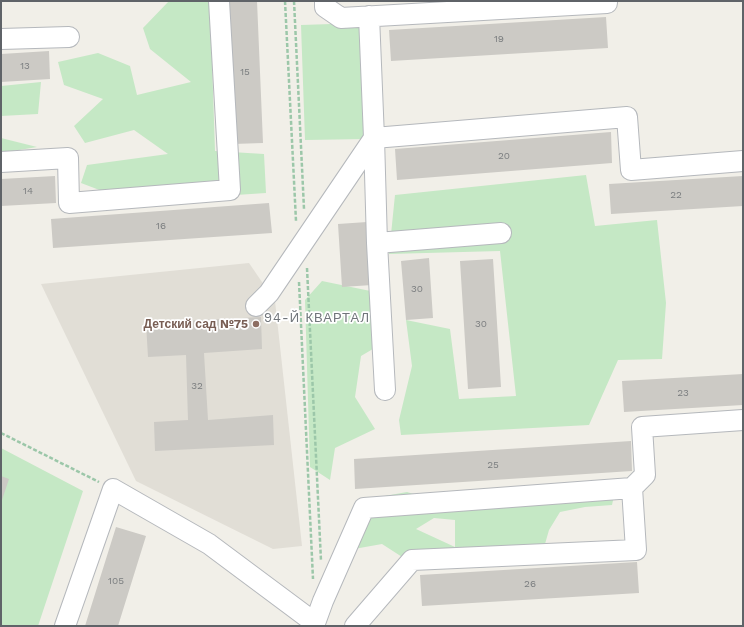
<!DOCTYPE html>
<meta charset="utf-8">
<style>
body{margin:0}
#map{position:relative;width:744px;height:627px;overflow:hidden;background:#f1efe8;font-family:"Work Sans",sans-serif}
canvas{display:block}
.frame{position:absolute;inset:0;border:2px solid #5f6368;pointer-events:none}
</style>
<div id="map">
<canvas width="744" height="627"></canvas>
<div class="frame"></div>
</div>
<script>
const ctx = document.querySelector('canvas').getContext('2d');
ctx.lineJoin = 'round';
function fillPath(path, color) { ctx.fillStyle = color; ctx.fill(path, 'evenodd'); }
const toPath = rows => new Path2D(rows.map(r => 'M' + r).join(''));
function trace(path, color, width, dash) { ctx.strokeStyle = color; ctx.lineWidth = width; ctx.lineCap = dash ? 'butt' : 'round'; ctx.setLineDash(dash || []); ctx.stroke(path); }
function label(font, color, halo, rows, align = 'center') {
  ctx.font = font + ' "Work Sans",sans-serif'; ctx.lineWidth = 3.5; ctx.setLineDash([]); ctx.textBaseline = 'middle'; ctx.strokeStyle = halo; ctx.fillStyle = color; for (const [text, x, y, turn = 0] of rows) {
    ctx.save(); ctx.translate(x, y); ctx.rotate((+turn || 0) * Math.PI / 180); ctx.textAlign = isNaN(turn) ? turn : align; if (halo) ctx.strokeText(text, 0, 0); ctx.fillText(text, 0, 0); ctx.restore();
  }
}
fillPath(toPath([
 [249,263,275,301,302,546,273,549,136,481,41,284]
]), '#e1ded6');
fillPath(toPath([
 [169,1,210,1,215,151,264,154,266,193,131,202,81,183,87,165,168,154,134,130,85,143,74,126,103,99,64,85,58,62,98,53,130,66,137,95,191,82,150,49,143,28],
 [362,23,367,139,305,140,301,25],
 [41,82,38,114,1,116,1,86],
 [1,138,37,147,1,153],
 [586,175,595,226,657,220,666,303,662,359,618,360,589,425,401,435,399,420,412,366,406,320,450,329,459,399,516,396,500,251,389,254,395,195],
 [322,281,380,293,383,343,361,356,355,397,375,429,335,448,330,480,310,467,305,300],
 [1,448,83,491,38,626,1,626],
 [615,491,612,505,585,507,560,512,549,530,543,551,520,565,471,568,413,564,382,544,354,549,368,499,407,492,433,500],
 [434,518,455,520,455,547,416,529]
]), '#c5e8c5');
fillPath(toPath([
 [226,1,257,1,263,143,233,144],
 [606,17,608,48,391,61,389,30],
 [49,51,50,79,1,82,1,54],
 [611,132,612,163,397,180,395,149],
 [55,176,56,203,1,206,1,179],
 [743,176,743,206,611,214,609,184],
 [269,203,272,233,53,248,51,219],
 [367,222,372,285,342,287,338,224],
 [429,258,433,318,406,320,401,261],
 [493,259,501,387,468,389,460,261],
 [261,317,262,349,204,353,208,420,273,415,274,445,155,451,154,422,188,420,186,355,148,357,146,323],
 [743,374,743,405,624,412,622,381],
 [631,441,632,471,355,489,354,459],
 [1,476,9,479,1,503],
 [116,527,146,536,118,626,85,626],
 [637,562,639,593,422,606,420,575]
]), '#cccac5');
const minor = toPath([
 [325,1,325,7,341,18,607,3],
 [369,16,374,138,377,243,501,233],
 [1,39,69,37],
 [1,162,68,158,69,203,230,190,219,1],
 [377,243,385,390],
 [256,306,269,293,374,138,627,117,631,170,743,161],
 [65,626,113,489,209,544,315,623,323,601,364,508,632,488],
 [355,626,412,560,636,550,632,488,645,475,642,427,743,420]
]);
trace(minor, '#b5b8bc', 22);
trace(toPath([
 [285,1,296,221],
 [294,1,304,209],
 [307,268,321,561],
 [299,282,313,579],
 [1,433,99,482]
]), '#9cc7a9', 2.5, [4, 2]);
trace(minor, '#fff', 20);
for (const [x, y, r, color] of [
 [256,324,4,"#8d6e63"]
]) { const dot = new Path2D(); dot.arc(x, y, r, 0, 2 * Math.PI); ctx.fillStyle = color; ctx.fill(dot); trace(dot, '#fff', 1.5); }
label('10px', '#7a7d7f', null, [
 ["19",499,39],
 ["13",25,66],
 ["15",245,72],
 ["20",504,156],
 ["14",28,191],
 ["22",676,195],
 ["16",161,226],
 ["30",417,289],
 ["30",481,324],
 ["32",197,386],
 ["23",683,393],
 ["25",493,465],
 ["105",116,581],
 ["26",530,584]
]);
label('bold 12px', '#785e54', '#fff', [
 ["Детский сад №75",248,324]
], 'right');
ctx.letterSpacing = '1px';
label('13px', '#70757a', '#fff', [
 ["94-Й КВАРТАЛ",317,318]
]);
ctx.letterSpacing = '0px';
</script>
